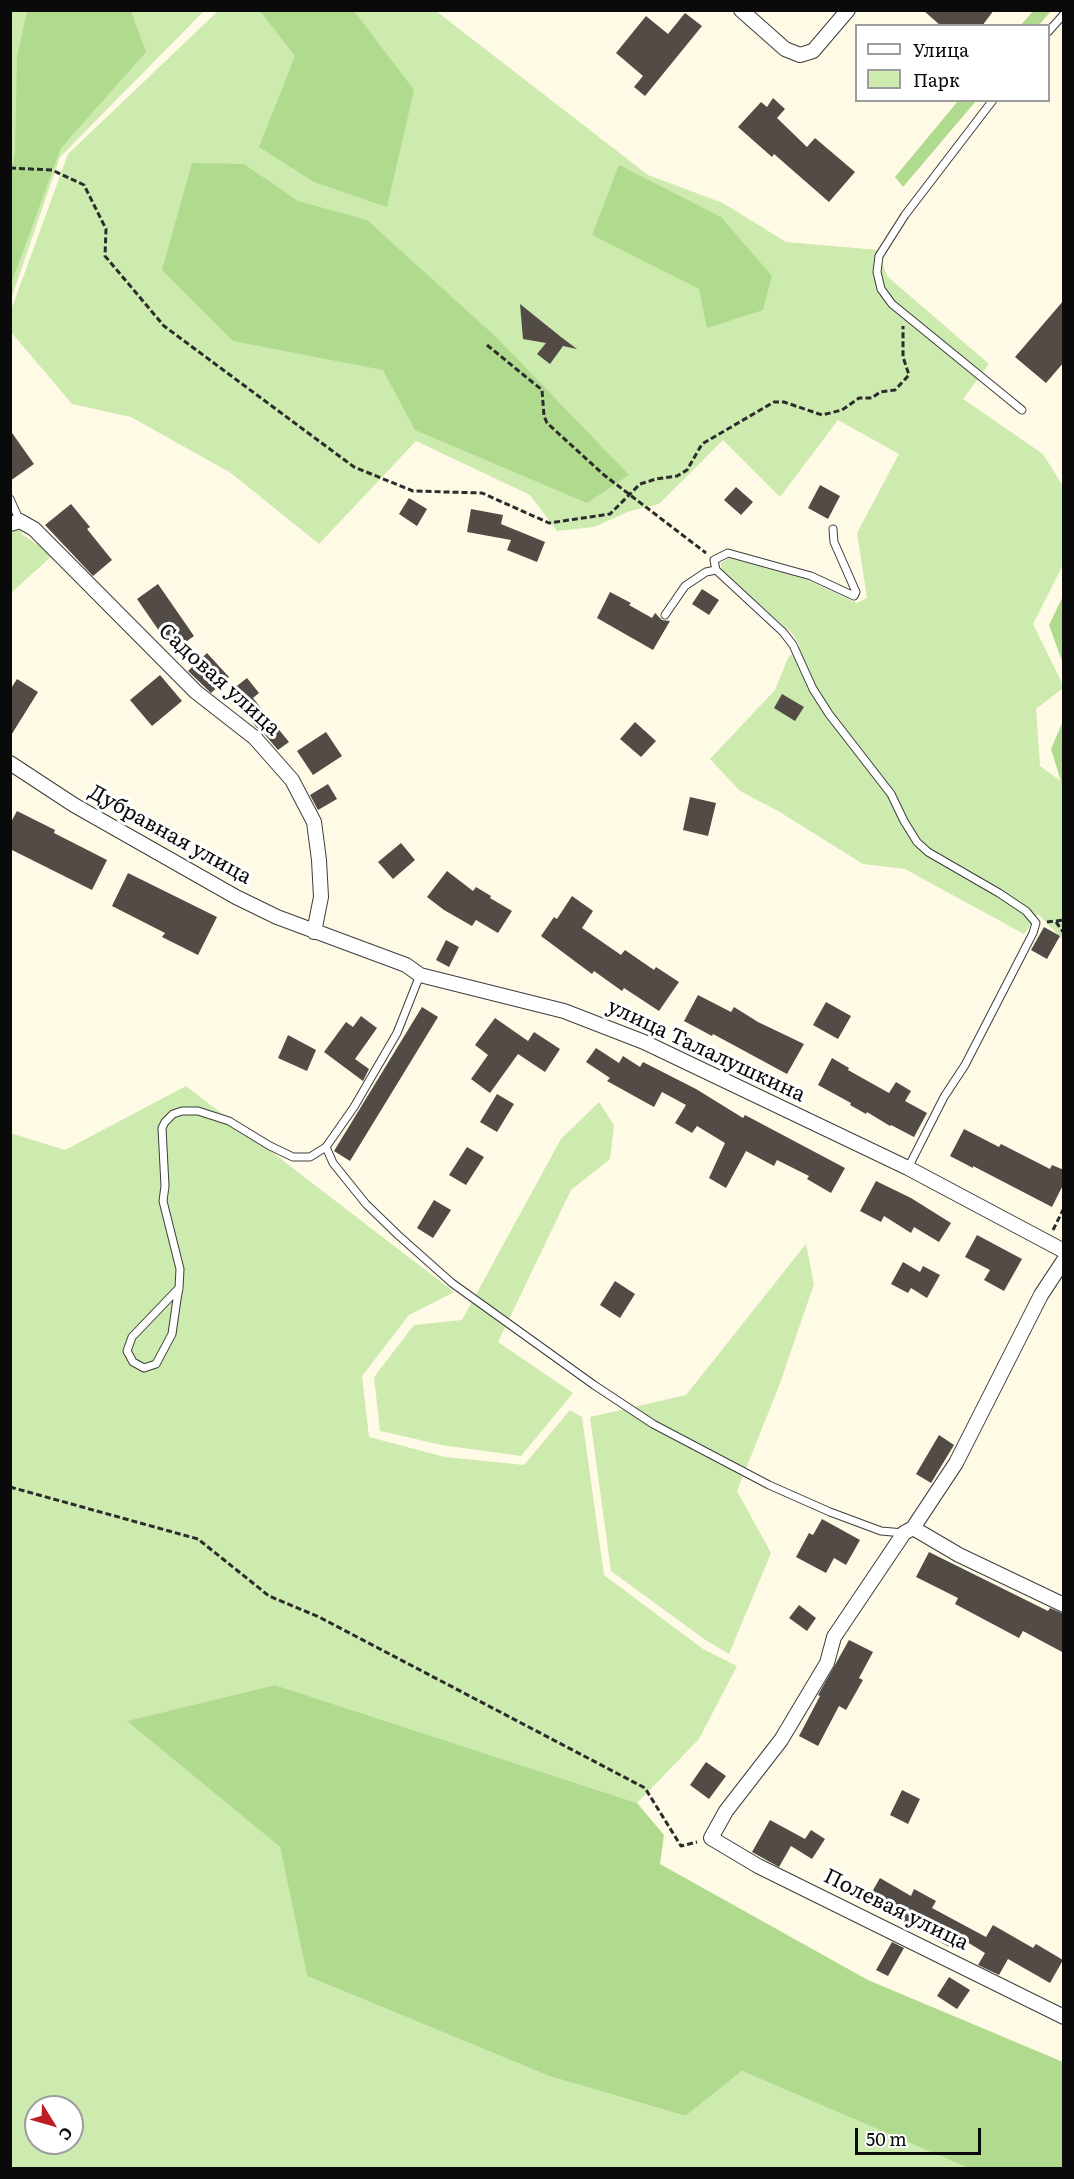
<!DOCTYPE html>
<meta charset="utf-8">
<style>
body{margin:0}
#map{position:relative;width:1074px;height:2179px;overflow:hidden;background:#fffae6;font-family:Literata,serif}
canvas{display:block}
.frame{position:absolute;inset:0;border:12px solid #0a0a0a;pointer-events:none}
.legend{position:absolute;left:855px;top:24px;width:195px;height:78px;box-sizing:border-box;background:#fff;border:2px solid #9d9d9d;margin:0;padding:8px 10px;list-style:none;font-size:18px;color:#0a0a0a}
.legend li{display:flex;align-items:center;gap:12px;height:30px}
.legend b{width:30px;border:2px solid #9d9d9d}
.north{position:absolute;left:24px;top:2095px;width:60px;height:60px;box-sizing:border-box;background:#fff;border:2px solid #9d9d9d;border-radius:50%;rotate:127deg;font-size:16px;font-weight:700;line-height:24px;text-align:center;color:#0a0a0a}
.north::after{content:'';display:block;margin:auto;width:21px;height:27px;background:#be1d24;clip-path:polygon(50% 0,100% 100%,50% 72%,0 100%)}
.scale{position:absolute;left:855px;top:2128px;width:126px;height:27px;box-sizing:border-box;border:3px solid #0a0a0a;border-top:0;padding-left:8px;font-size:18px;line-height:21px;white-space:nowrap;color:#0a0a0a;-webkit-text-stroke:4px #fff;paint-order:stroke}
</style>
<div id="map">
<canvas width="1074" height="2179"></canvas>
<div class="frame"></div>
<ul class="legend">
<li><b style="height:8px;background:#fff"></b>Улица</li>
<li><b style="height:16px;background:#cdeaaf"></b>Парк</li>
</ul>
<div class="north">С</div>
<div class="scale">50 m</div>
</div>
<script>
const ctx = document.querySelector('canvas').getContext('2d');
ctx.lineJoin = 'round';
function fillPath(path, color) { ctx.fillStyle = color; ctx.fill(path, 'evenodd'); }
const toPath = rows => new Path2D(rows.map(r => 'M' + r).join(''));
function trace(path, color, width, dash) { ctx.strokeStyle = color; ctx.lineWidth = width; ctx.lineCap = dash ? 'butt' : 'round'; ctx.setLineDash(dash || []); ctx.stroke(path); }
function label(font, color, halo, rows, align = 'center') {
  ctx.font = font + ' Literata,serif'; ctx.lineWidth = 6; ctx.setLineDash([]); ctx.textBaseline = 'middle'; ctx.strokeStyle = halo; ctx.fillStyle = color; for (const [text, x, y, turn = 0] of rows) {
    ctx.save(); ctx.translate(x, y); ctx.rotate((+turn || 0) * Math.PI / 180); ctx.textAlign = isNaN(turn) ? turn : align; if (halo) ctx.strokeText(text, 0, 0); ctx.fillText(text, 0, 0); ctx.restore();
  }
}
fillPath(toPath([
 [11,11,204,11,60,157,11,299],
 [218,11,436,11,648,175,723,203,786,242,878,250,887,276,989,364,963,399,1043,454,1063,486,1063,565,1033,624,1063,685,1063,688,1036,709,1040,766,1062,782,1063,788,1063,940,1038,914,1024,934,905,869,863,864,778,811,740,791,710,759,775,690,788,658,800,646,792,633,721,570,721,563,729,558,808,580,857,603,867,598,857,533,899,454,838,420,780,497,723,440,659,504,630,511,594,527,557,531,530,495,416,441,319,544,231,473,131,417,72,404,11,332,10,313,68,154],
 [10,514,23,535,53,555,11,593],
 [186,1086,454,1292,409,1315,362,1376,369,1437,445,1457,524,1465,570,1410,582,1417,604,1575,703,1649,737,1666,699,1739,637,1803,275,1685,128,1721,280,1847,307,1976,549,2076,684,2116,742,2071,968,2168,11,2168,10,1133,65,1150],
 [36,2107,72,2107,72,2143,36,2143],
 [599,1102,614,1125,610,1159,571,1190,498,1342,573,1393,521,1456,442,1445,380,1431,374,1377,414,1325,462,1320,561,1139],
 [806,1244,814,1284,779,1386,737,1491,771,1553,729,1654,704,1639,611,1571,590,1417,686,1395]
]), '#cdeaaf');
fillPath(toPath([
 [27,11,131,11,146,52,61,148,11,284,10,183,15,152,17,57],
 [260,11,354,11,414,90,387,207,314,182,259,147,295,56],
 [1033,11,1051,11,1039,25,1021,25],
 [958,101,976,101,903,187,895,177],
 [192,163,244,164,298,201,367,220,496,337,629,475,587,503,415,430,383,370,233,341,162,270],
 [619,165,721,217,772,276,763,310,707,328,699,289,592,235],
 [1063,596,1064,596,1063,664,1049,625],
 [1063,721,1063,788,1051,749],
 [275,1685,637,1803,664,1835,660,1864,868,1980,1063,2062,1063,2168,968,2168,742,2071,685,2116,549,2076,307,1976,280,1847,127,1721]
]), '#b0db8e');
fillPath(toPath([
 [923,10,994,10,982,26,941,26],
 [685,13,702,26,645,96,634,87,643,76,616,53,646,16,668,34],
 [773,98,785,109,777,118,807,147,815,138,855,172,829,202,774,154,772,157,738,127,761,102,767,107],
 [1064,300,1064,362,1046,383,1015,357],
 [520,304,561,337,577,349,563,346,550,364,537,354,546,343,523,339],
 [10,430,34,464,10,481],
 [820,485,840,496,828,519,808,508],
 [736,487,753,502,741,515,724,500],
 [409,498,427,509,417,526,399,514],
 [71,504,90,527,87,529,112,560,93,576,45,525],
 [471,509,503,515,501,524,545,542,537,562,507,550,511,540,467,532],
 [158,584,194,636,173,651,137,599],
 [702,589,719,600,709,615,692,604],
 [610,592,631,603,629,605,652,618,655,613,662,620,670,621,653,650,597,618],
 [207,653,229,677,211,693,188,671],
 [160,675,182,701,152,726,130,700],
 [247,678,259,693,253,698,289,742,278,750,261,730,256,727,229,692],
 [17,679,38,692,10,737,10,690],
 [782,694,804,707,795,721,774,708],
 [635,722,656,741,641,757,620,739],
 [326,732,342,756,313,775,297,751],
 [328,784,337,799,318,810,310,795],
 [690,797,716,803,708,836,683,830],
 [17,811,55,830,54,833,107,860,92,890,10,849,10,824],
 [401,843,415,860,393,879,378,862],
 [447,871,473,891,476,887,491,896,490,898,512,911,498,933,476,920,472,926,444,910,427,897],
 [128,873,217,917,198,955,162,937,165,933,112,906],
 [572,896,593,911,582,928,621,955,625,950,654,970,656,967,679,982,659,1011,624,988,622,991,594,971,592,974,541,936,554,917,557,919],
 [1044,927,1060,936,1047,959,1031,950],
 [446,940,459,947,449,967,436,960],
 [698,995,731,1012,734,1007,758,1022,804,1044,787,1074,713,1034,712,1036,684,1021],
 [826,1002,851,1016,838,1039,813,1025],
 [422,1007,438,1017,350,1161,334,1151],
 [361,1016,377,1028,355,1059,369,1069,363,1081,324,1052,346,1022,353,1027],
 [495,1018,528,1041,534,1032,560,1049,545,1072,518,1054,490,1093,471,1079,488,1055,475,1045],
 [288,1035,316,1050,307,1071,278,1058],
 [596,1048,619,1063,623,1056,640,1067,643,1062,696,1089,743,1118,745,1115,845,1168,831,1193,807,1179,809,1176,777,1160,774,1166,746,1151,726,1188,709,1178,725,1143,697,1126,692,1133,675,1123,686,1105,662,1092,654,1107,607,1081,610,1078,586,1062],
 [832,1058,849,1068,848,1070,889,1093,896,1082,911,1091,905,1101,927,1113,914,1137,891,1125,890,1126,867,1112,866,1114,850,1105,851,1103,818,1085],
 [497,1094,514,1104,497,1132,480,1122],
 [964,1129,999,1147,1001,1144,1050,1169,1052,1165,1064,1170,1064,1183,1052,1207,973,1166,973,1168,950,1156],
 [467,1147,484,1157,466,1185,449,1175],
 [876,1181,911,1198,951,1223,939,1242,914,1227,911,1233,884,1216,881,1222,860,1211],
 [434,1200,451,1210,433,1238,417,1228],
 [977,1235,1022,1259,1004,1291,984,1280,990,1270,965,1257],
 [903,1262,920,1272,923,1266,940,1275,927,1298,911,1288,908,1293,891,1284],
 [615,1281,635,1294,620,1318,600,1305],
 [939,1435,954,1445,931,1483,916,1474],
 [822,1519,860,1540,846,1565,834,1558,826,1573,796,1557,809,1533,813,1535],
 [929,1552,1048,1611,1050,1608,1064,1614,1064,1653,1023,1631,1019,1638,955,1604,958,1598,916,1577],
 [799,1605,816,1618,807,1631,789,1618],
 [849,1640,873,1652,859,1678,863,1680,846,1710,839,1706,818,1746,799,1736,820,1696,818,1695],
 [706,1762,726,1776,709,1799,690,1785],
 [902,1790,920,1799,908,1824,890,1815],
 [770,1820,805,1839,811,1830,825,1839,812,1859,791,1846,779,1867,752,1852],
 [880,1878,911,1896,914,1889,936,1901,932,1908,986,1937,993,1925,1033,1948,1036,1944,1063,1960,1050,1983,1008,1959,999,1975,978,1965,985,1953,959,1937,953,1949,898,1919,900,1915,869,1897],
 [892,1942,904,1948,888,1976,876,1970],
 [949,1977,970,1990,957,2009,937,1996]
]), '#524b46');
const lane = toPath([
 [1048,32,1064,14],
 [993,100,905,215,879,256,877,272,881,289,892,304,1022,410],
 [10,499,20,521],
 [833,529,834,542,856,592,854,596,811,576,728,553,714,560,716,570,783,632,793,645,813,689,829,714,891,794,904,821,917,842,928,852,999,893,1026,911,1036,923,1033,933,965,1065,944,1097,908,1168],
 [665,615,685,586,706,572,716,570],
 [326,1147,333,1163,366,1204,398,1235,452,1283,594,1385,653,1424,769,1485,830,1512,881,1531,904,1533],
 [179,1288,132,1337,127,1351,133,1362,144,1368,156,1364,172,1334,177,1299,179,1288,180,1269,163,1201,165,1186,162,1128,165,1122,173,1114,182,1111,198,1111,229,1121,270,1146,293,1157,310,1157,326,1147,354,1107,397,1033,420,975]
]);
const street = toPath([
 [741,10,785,49,800,55,813,51,848,10],
 [10,524,20,521,34,529,196,692,255,738,292,780,314,822,319,860,321,897,314,932],
 [10,763,74,805,236,897,277,917,406,965,420,975,564,1011,644,1042,908,1168,1064,1251],
 [1064,1260,1041,1295,956,1463,913,1528,904,1533,834,1637,827,1663,781,1740,726,1811,711,1838,758,1866,1064,2017],
 [913,1528,959,1555,1064,1605]
]);
trace(lane, '#3d3d3d', 9);
trace(street, '#3d3d3d', 16);
trace(toPath([
 [10,168,52,170,84,185,106,229,105,256,164,326,354,467,413,491,482,493,549,523,610,514,640,484,656,479,677,476,687,470,702,444,774,402,784,402,822,415,842,410,859,398,872,398,880,392,895,390,909,375,903,357,903,326],
 [487,345,542,390,544,416,547,423,604,475,706,553],
 [1047,922,1064,920],
 [1056,922,1064,933],
 [1053,1230,1064,1208],
 [10,1487,198,1539,269,1596,319,1617,645,1788,681,1846,697,1842]
]), '#2c2c2c', 3, [6, 3]);
trace(lane, '#fff', 7);
trace(street, '#fff', 14);
label('21px', '#0a0a0a', '#fff', [
 ["Садовая улица",219,680,42],
 ["Дубравная улица",170,835,29],
 ["улица Талалушкина",706,1051,25],
 ["Полевая улица",896,1910,26]
]);
</script>
